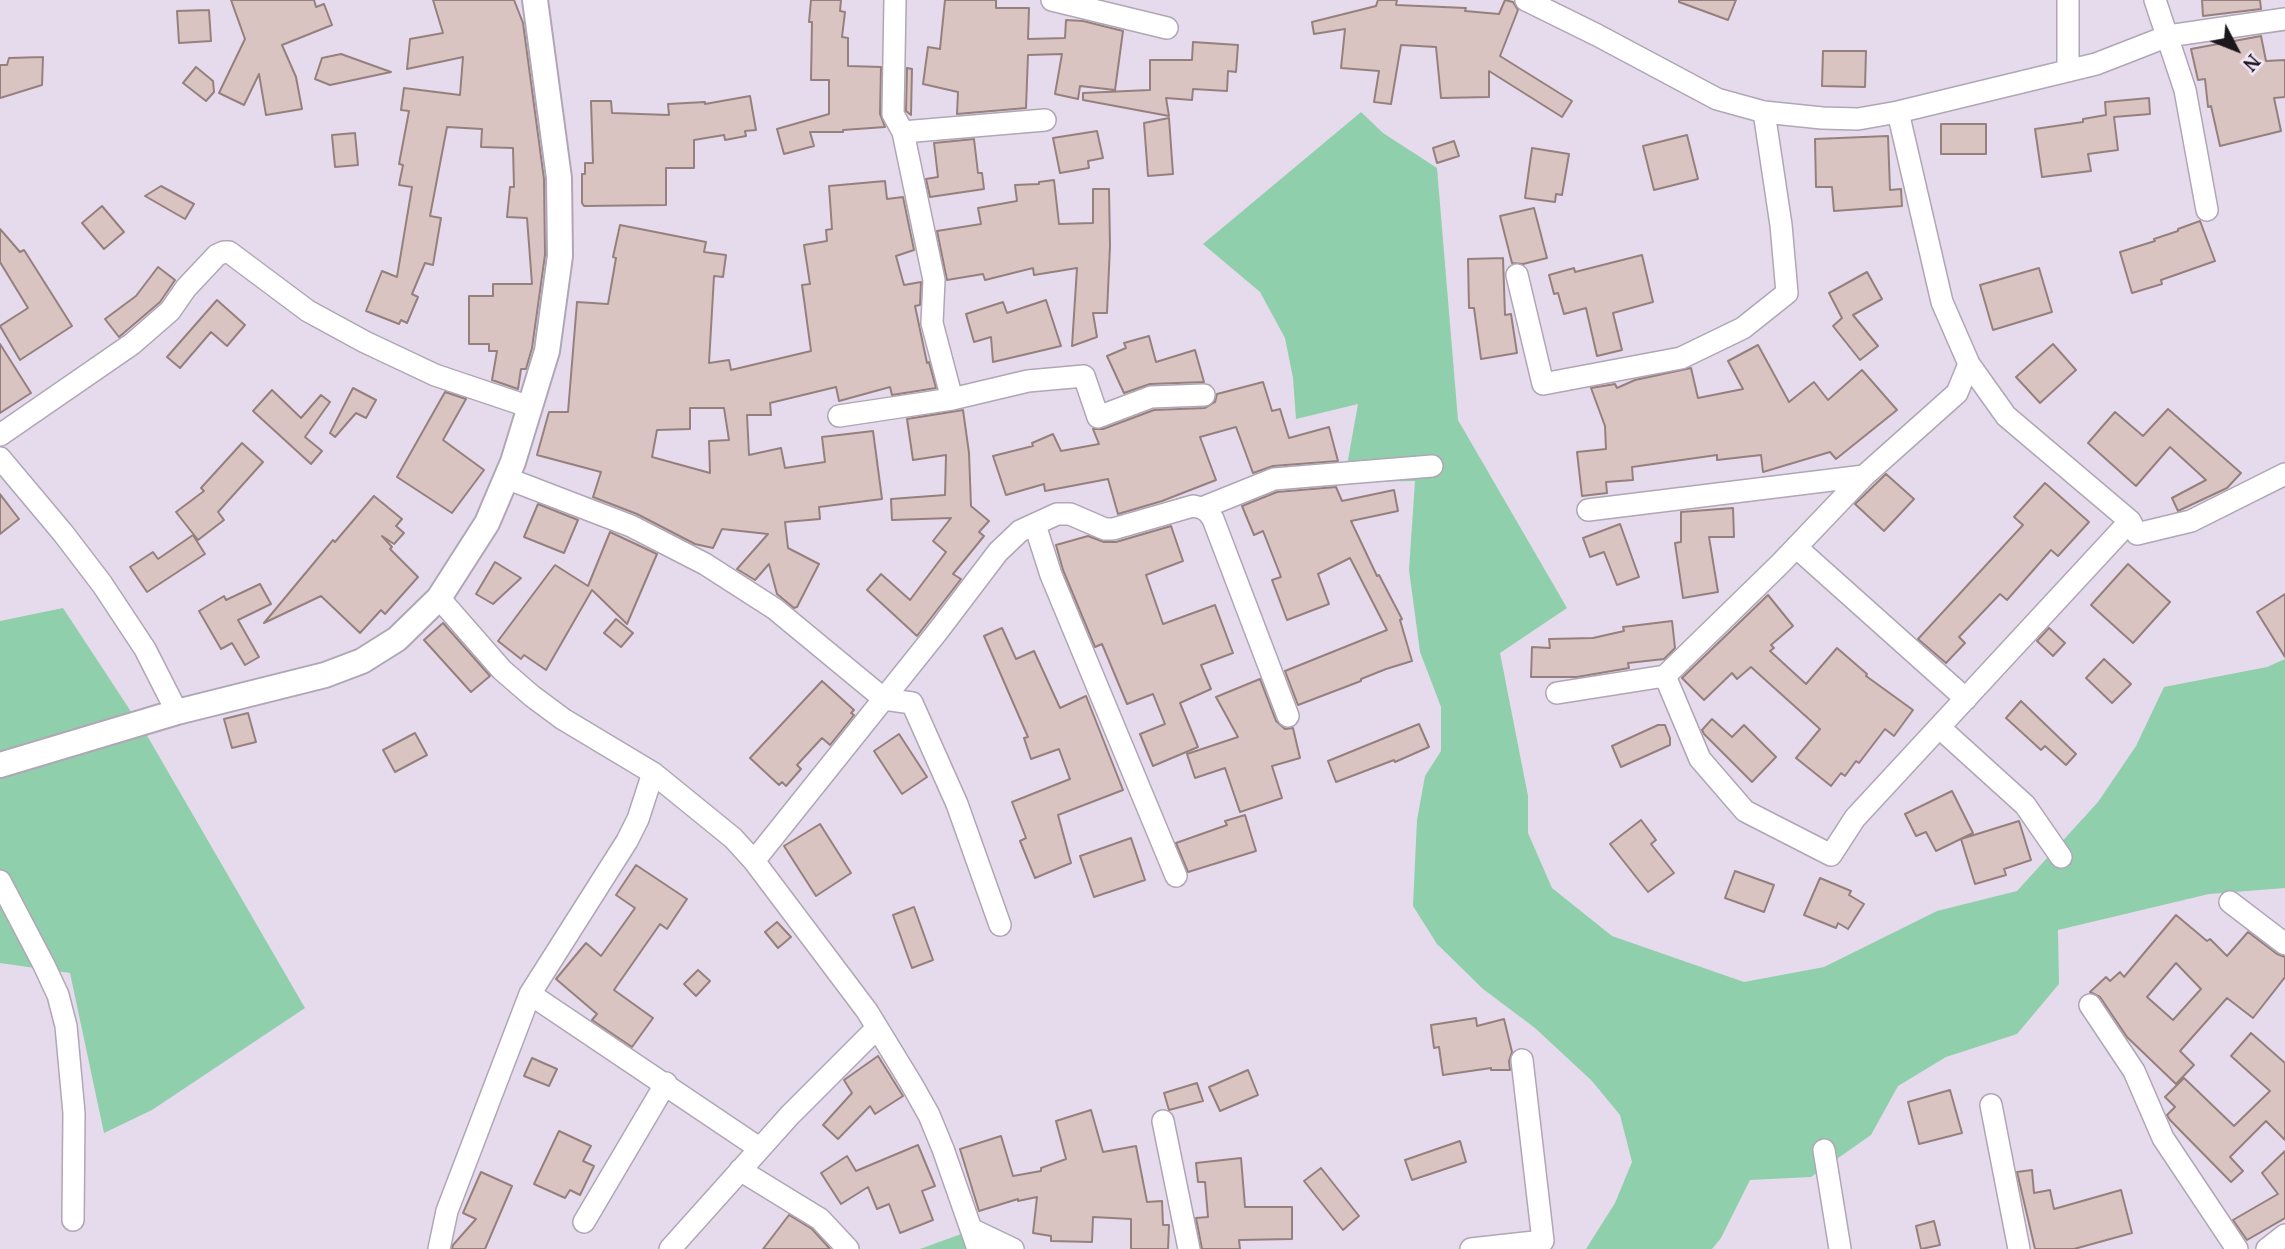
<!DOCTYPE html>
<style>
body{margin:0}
#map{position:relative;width:2285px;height:1249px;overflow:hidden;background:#e6dbec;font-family:"PT Serif",serif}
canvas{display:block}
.north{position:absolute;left:2201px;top:14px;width:70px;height:70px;-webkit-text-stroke:5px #f3e8f9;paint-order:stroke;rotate:132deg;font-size:19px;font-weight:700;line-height:28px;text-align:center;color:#1b171d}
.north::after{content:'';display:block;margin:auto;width:24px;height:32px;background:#1b171d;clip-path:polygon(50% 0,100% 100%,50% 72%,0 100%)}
</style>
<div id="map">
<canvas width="2285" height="1249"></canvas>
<div class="north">N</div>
</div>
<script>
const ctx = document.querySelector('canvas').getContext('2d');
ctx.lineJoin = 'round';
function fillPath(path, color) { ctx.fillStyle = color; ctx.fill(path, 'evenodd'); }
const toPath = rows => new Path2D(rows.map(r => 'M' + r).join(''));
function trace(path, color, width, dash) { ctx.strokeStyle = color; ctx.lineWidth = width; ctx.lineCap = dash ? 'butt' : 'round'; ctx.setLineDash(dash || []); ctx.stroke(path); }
fillPath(toPath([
 [1361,112,1383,133,1437,168,1458,420,1567,608,1500,653,1528,796,1528,833,1552,888,1612,936,1744,982,1824,967,1937,911,2017,891,2098,802,2136,746,2164,687,2267,667,2285,659,2285,888,2209,894,2058,930,2059,984,2017,1034,1946,1057,1898,1086,1871,1135,1811,1177,1750,1180,1721,1238,1712,1249,1586,1249,1615,1203,1632,1162,1620,1115,1592,1081,1535,1028,1483,989,1437,944,1413,906,1417,820,1425,776,1441,751,1441,707,1420,652,1409,570,1415,481,1344,482,1358,404,1296,419,1293,378,1285,338,1260,292,1203,244],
 [63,608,149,739,305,1008,152,1110,104,1133,70,973,0,963,0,621],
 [983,1226,1022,1249,920,1249]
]), '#90cfab');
const building = toPath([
 [231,0,314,0,316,7,324,4,332,25,282,45,296,77,302,109,266,115,259,74,244,105,219,93,245,39,231,0],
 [433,0,514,0,523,23,544,179,545,255,532,348,526,369,521,369,518,389,492,380,497,351,489,351,489,344,469,344,469,296,493,296,493,284,532,284,527,218,507,217,510,187,514,187,513,148,481,147,482,129,447,127,430,216,441,218,433,265,425,263,412,294,418,297,407,323,401,320,399,324,366,311,382,271,397,277,412,187,399,185,403,165,399,164,409,111,401,110,404,88,460,95,463,57,407,69,410,39,443,33,433,0],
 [811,0,841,0,840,11,845,12,842,37,848,38,848,66,881,67,880,114,885,127,843,130,843,132,810,132,814,146,784,154,777,129,829,114,829,80,811,80,812,22,809,22,811,0],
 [945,0,996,0,996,8,1029,8,1028,39,1065,38,1066,20,1083,21,1123,31,1115,90,1080,86,1078,99,1055,94,1062,54,1028,55,1026,108,957,114,958,92,923,84,928,47,940,49,945,0],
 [1378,0,1397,0,1396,5,1466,8,1465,11,1499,14,1505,0,1513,2,1518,10,1500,56,1572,101,1562,117,1489,71,1489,97,1441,98,1436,47,1401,45,1391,104,1374,102,1379,71,1341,68,1345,29,1314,34,1312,22,1376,6,1378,0],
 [1679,0,1736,0,1728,20,1679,2,1679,0],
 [2202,0,2260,0,2261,9,2203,16,2202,0],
 [209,10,211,41,179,43,177,11,209,10],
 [2261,36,2266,61,2285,60,2285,97,2274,98,2281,131,2220,146,2211,106,2208,107,2205,79,2198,80,2191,49,2261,36],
 [1193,42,1238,45,1236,72,1228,71,1227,91,1193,89,1192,100,1166,98,1169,116,1083,100,1083,93,1150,90,1150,60,1192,60,1193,42],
 [1823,51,1866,51,1865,87,1822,86,1823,51],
 [341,54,391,72,330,85,315,79,322,58,341,54],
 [43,57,42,85,0,98,0,65,7,65,9,58,43,57],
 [196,67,213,81,214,92,206,101,183,83,196,67],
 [907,68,912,69,911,115,906,111,907,68],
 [750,96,756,130,745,131,746,136,725,140,724,135,694,140,694,168,666,168,666,205,584,206,582,203,582,174,585,174,585,163,593,163,591,101,611,101,612,113,669,115,668,104,705,102,705,104,750,96],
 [2149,98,2150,114,2114,117,2118,150,2088,154,2091,171,2042,177,2035,129,2083,122,2083,119,2106,115,2105,102,2149,98],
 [1169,118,1173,174,1148,176,1144,123,1169,118],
 [1941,124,1986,124,1986,154,1941,154,1941,124],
 [1097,131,1103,158,1088,161,1089,168,1060,173,1053,138,1097,131],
 [355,133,358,165,335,167,332,135,355,133],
 [1687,135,1698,179,1654,190,1643,146,1687,135],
 [1888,136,1890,190,1901,189,1902,206,1834,211,1832,187,1816,187,1815,139,1888,136],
 [974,139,978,173,982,173,984,189,930,197,926,179,938,177,934,143,974,139],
 [1454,141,1459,156,1437,163,1433,148,1454,141],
 [1532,148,1569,154,1562,195,1556,194,1555,202,1525,198,1532,148],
 [1054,180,1059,224,1093,223,1093,189,1109,189,1110,246,1107,313,1093,313,1097,337,1072,346,1077,268,1034,275,1033,268,985,280,983,274,947,280,937,231,981,224,978,208,1017,201,1015,185,1039,184,1039,182,1054,180],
 [885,181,887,199,903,197,914,250,896,256,904,285,921,282,920,305,915,306,927,363,929,362,936,388,892,395,890,387,839,401,836,387,770,403,771,415,747,415,749,455,781,448,785,468,825,462,822,437,873,431,882,499,819,507,820,519,785,522,788,548,819,564,797,607,794,608,777,594,769,564,755,580,737,569,768,534,722,529,713,548,695,544,637,514,593,497,601,472,537,455,549,412,568,412,577,302,608,304,616,258,613,257,620,225,706,242,704,252,726,255,723,277,714,276,709,363,729,360,731,370,811,351,802,285,810,284,804,245,827,241,826,230,832,229,829,186,885,181],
 [690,408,724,408,729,440,709,441,710,473,652,457,657,430,690,429,690,408],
 [161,186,194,204,185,219,145,196,161,186],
 [102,206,124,232,104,249,82,223,102,206],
 [1534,208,1547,258,1523,264,1512,263,1500,216,1534,208],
 [2200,221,2215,261,2161,280,2162,284,2132,293,2120,252,2155,241,2154,239,2178,231,2178,229,2200,221],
 [0,229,20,252,24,250,72,326,20,360,0,326,28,308,0,262,0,229],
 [1642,255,1653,302,1613,313,1622,350,1597,356,1586,308,1564,314,1558,293,1554,294,1549,275,1574,268,1575,272,1642,255],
 [1503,258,1505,315,1511,314,1517,353,1481,359,1474,308,1469,308,1468,259,1503,258],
 [158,267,175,280,160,302,119,337,105,319,136,296,158,267],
 [2039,268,2052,312,1993,330,1980,285,2039,268],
 [1867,272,1882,299,1853,315,1878,346,1860,360,1833,326,1842,318,1829,293,1867,272],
 [217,300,245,325,227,346,211,332,180,368,167,357,217,300],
 [1046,300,1061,346,993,362,991,337,974,342,966,314,1003,302,1007,313,1046,300],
 [1149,336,1156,362,1195,350,1204,382,1150,384,1124,393,1107,356,1126,348,1124,343,1149,336],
 [0,344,31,393,0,413,0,344],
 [2053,344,2076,370,2040,403,2016,377,2053,344],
 [1758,345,1789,402,1814,382,1828,400,1862,370,1897,410,1836,459,1830,452,1763,472,1761,455,1717,460,1717,455,1632,467,1633,480,1606,482,1607,493,1582,496,1577,452,1606,449,1605,426,1591,388,1615,384,1617,388,1635,380,1691,368,1698,398,1743,389,1728,361,1758,345],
 [1263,382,1272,411,1280,409,1289,438,1329,427,1338,461,1273,466,1253,473,1236,427,1200,437,1216,480,1162,501,1118,514,1108,479,1045,491,1044,484,1006,495,993,456,1033,446,1032,443,1053,434,1061,451,1099,444,1093,429,1103,429,1154,410,1205,408,1215,402,1217,394,1263,382],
 [353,388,376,400,366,418,356,413,335,437,330,433,353,388],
 [272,390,301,418,321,395,330,402,305,437,322,451,311,464,253,411,272,390],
 [445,392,466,399,443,440,484,470,452,513,397,477,445,392],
 [2168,409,2241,473,2227,488,2178,511,2172,498,2206,480,2170,447,2136,486,2088,443,2115,412,2143,436,2168,409],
 [963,410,969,453,971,506,989,521,979,532,984,536,953,574,961,579,917,636,867,590,881,574,910,600,946,552,933,541,951,518,892,520,891,499,945,495,946,455,913,460,907,419,963,410],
 [242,443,263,462,218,512,224,520,198,540,176,512,204,491,201,488,242,443],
 [1886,474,1914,499,1884,531,1855,504,1886,474],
 [2045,483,2089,522,2058,556,2051,550,2007,600,2000,594,1959,637,1965,643,1946,663,1918,639,2023,525,2014,517,2045,483],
 [1336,487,1342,501,1394,490,1398,511,1351,521,1377,576,1379,575,1402,619,1400,620,1412,661,1386,669,1361,679,1361,681,1298,705,1285,671,1387,630,1350,558,1318,574,1329,604,1287,620,1272,580,1281,577,1263,531,1254,535,1242,506,1277,492,1336,487],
 [0,494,19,519,0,534,0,494],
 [374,496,402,519,396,526,404,533,394,544,382,536,392,547,390,549,418,577,385,614,381,610,360,633,321,596,264,623,333,540,335,542,374,496],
 [538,504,578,520,564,553,524,537,538,504],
 [1733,508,1734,537,1709,537,1718,592,1683,598,1675,543,1681,542,1681,512,1733,508],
 [1620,524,1639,577,1617,585,1604,552,1590,557,1583,538,1620,524],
 [1171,526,1183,561,1146,575,1163,624,1215,605,1233,653,1201,665,1211,689,1180,703,1198,747,1153,766,1140,734,1165,724,1153,694,1127,704,1102,644,1095,647,1063,570,1056,545,1088,536,1104,542,1116,542,1171,526],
 [610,532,657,554,627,624,592,590,546,670,524,655,521,659,498,641,555,565,588,586,610,532],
 [193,535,205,554,147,592,130,567,153,552,158,559,193,535],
 [495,562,521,578,493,604,476,594,495,562],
 [2128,564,2170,602,2133,643,2091,605,2128,564],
 [260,584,271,604,238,620,259,657,245,665,232,643,221,649,199,611,224,596,226,600,260,584],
 [2285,594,2285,657,2257,612,2285,594],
 [1768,595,1793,626,1771,645,1774,648,1770,651,1806,684,1837,648,1867,674,1866,676,1913,710,1894,736,1885,729,1859,763,1856,761,1845,776,1841,773,1831,786,1796,758,1820,729,1751,667,1737,679,1732,673,1704,700,1682,678,1768,595],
 [616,619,633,633,621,647,604,633,616,619],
 [1672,621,1675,648,1664,659,1628,663,1629,668,1577,677,1531,677,1532,647,1550,648,1549,639,1593,638,1624,631,1623,627,1672,621],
 [443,623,490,676,471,692,424,640,443,623],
 [1002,628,1016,659,1034,651,1060,708,1086,696,1123,790,1058,815,1071,863,1035,878,1020,841,1026,838,1012,802,1070,779,1059,749,1031,759,1024,738,1028,737,984,636,1002,628],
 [2049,628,2065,643,2053,656,2037,641,2049,628],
 [2104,659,2131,684,2112,703,2086,678,2104,659],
 [1260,679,1276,721,1285,729,1293,728,1300,758,1272,766,1282,798,1240,812,1225,768,1195,778,1187,754,1238,737,1216,697,1260,679],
 [822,681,854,710,851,713,854,715,830,745,822,738,797,765,801,769,786,786,782,782,779,785,750,758,822,681],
 [2021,701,2076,754,2066,765,2045,746,2041,750,2006,718,2021,701],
 [248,713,256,742,232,748,224,719,248,713],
 [1712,719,1732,737,1744,725,1776,757,1752,782,1704,734,1702,730,1712,719],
 [1419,724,1429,747,1395,762,1394,760,1336,782,1328,761,1419,724],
 [1658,725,1665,725,1670,738,1670,745,1621,767,1612,746,1658,725],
 [415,733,427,755,395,772,383,750,415,733],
 [899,734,927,777,902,794,874,751,899,734],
 [1952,791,1973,833,1936,851,1926,832,1916,836,1905,814,1952,791],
 [1245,815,1256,851,1188,872,1176,843,1227,825,1225,821,1245,815],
 [1641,820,1656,840,1651,844,1674,873,1648,892,1610,844,1641,820],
 [2019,821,2031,860,2004,869,2006,875,1975,884,1961,839,2019,821],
 [820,824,851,873,816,896,784,846,820,824],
 [1131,838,1145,880,1094,897,1080,856,1131,838],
 [636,865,687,899,667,929,660,924,614,990,653,1018,632,1047,592,1020,597,1014,556,979,586,943,601,956,635,908,616,895,636,865],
 [1735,871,1774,885,1764,912,1725,898,1735,871],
 [1820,878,1851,891,1849,895,1864,904,1848,929,1838,923,1836,928,1804,915,1820,878],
 [914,907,933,960,912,968,893,915,914,907],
 [2176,915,2207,941,2210,939,2227,956,2248,932,2277,954,2285,957,2285,977,2253,1018,2227,998,2180,1051,2194,1065,2176,1084,2127,1037,2100,997,2090,992,2106,977,2110,981,2120,972,2124,977,2176,915],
 [2176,963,2201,989,2173,1020,2147,997,2176,963],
 [777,922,791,937,778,948,765,932,777,922],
 [698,970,710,981,696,996,684,984,698,970],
 [1476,1018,1477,1026,1504,1019,1512,1052,1509,1061,1510,1070,1491,1070,1491,1068,1443,1075,1439,1047,1434,1048,1431,1025,1476,1018],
 [2251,1033,2285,1063,2285,1140,2266,1121,2230,1157,2243,1171,2231,1182,2170,1120,2167,1115,2175,1107,2165,1097,2184,1078,2234,1126,2270,1091,2231,1056,2251,1033],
 [878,1056,903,1096,875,1114,870,1106,838,1139,823,1125,852,1093,844,1080,878,1056],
 [532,1058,557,1069,549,1086,524,1076,532,1058],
 [1248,1070,1258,1095,1220,1111,1209,1087,1248,1070],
 [1197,1083,1203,1101,1169,1110,1164,1093,1197,1083],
 [1950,1090,1962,1133,1919,1144,1908,1102,1950,1090],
 [1091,1110,1103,1152,1136,1146,1147,1202,1162,1201,1163,1225,1169,1225,1168,1249,1131,1249,1131,1219,1093,1217,1092,1242,1051,1241,1051,1236,1033,1233,1037,1197,1018,1201,1018,1199,979,1211,960,1149,1001,1136,1013,1176,1041,1171,1041,1168,1066,1159,1056,1121,1091,1110],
 [559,1131,591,1146,583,1161,594,1166,580,1195,570,1190,565,1198,534,1184,559,1131],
 [1460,1141,1466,1162,1412,1180,1405,1160,1460,1141],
 [918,1145,935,1186,922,1191,933,1220,900,1233,889,1204,877,1209,868,1187,841,1204,821,1173,847,1156,856,1171,918,1145],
 [2285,1151,2285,1218,2247,1240,2233,1220,2278,1194,2262,1173,2285,1151],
 [1241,1158,1245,1207,1292,1207,1292,1239,1239,1240,1240,1249,1202,1249,1196,1218,1208,1217,1205,1182,1198,1182,1196,1163,1241,1158],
 [1321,1168,1359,1216,1343,1230,1304,1181,1321,1168],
 [2032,1170,2034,1193,2050,1190,2054,1209,2121,1190,2132,1233,2074,1249,2035,1249,2017,1172,2032,1170],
 [481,1172,512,1186,485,1249,452,1249,453,1245,476,1219,463,1213,481,1172],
 [789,1215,812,1229,830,1249,763,1249,789,1215],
 [1934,1221,1940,1245,1921,1249,1916,1226,1934,1221]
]);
fillPath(building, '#dac4c2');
trace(building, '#95807e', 2);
const minor = toPath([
 [895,0,893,114,903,132,934,280,932,323,952,399],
 [1052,0,1167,28],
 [1526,0,1597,35,1717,99,1764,112,1822,118,1858,119,1898,112,2096,64,2168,36,2285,19],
 [2068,0,2068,71],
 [2155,0,2185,90,2207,210],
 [1898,112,1942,302,1969,364,2006,416,2130,521,2137,534,2191,521,2285,474],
 [903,132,1045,120],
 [1517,275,1543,384,1681,358,1743,328,1787,293,1781,225,1764,112],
 [1969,364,1957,393,1864,476,1780,564,1665,676,1700,759,1745,811,1831,855,1855,818,2130,521],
 [839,416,952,399,1028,381,1084,376,1098,417,1151,397,1204,395],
 [0,435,132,344,170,311,186,288,217,255,224,252,229,252,308,311,365,342,435,375,530,407],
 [0,458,63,533,102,584,145,649,177,712],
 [506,478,631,526,705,564,775,609,884,699,912,703,957,804,1000,925],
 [1202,508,1274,479,1432,466],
 [1588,510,1864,476],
 [1035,525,1051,575,1176,876],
 [1796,547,1966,699],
 [439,598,502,670,532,696,563,719,653,773,733,838,754,861,867,1011,911,1083,929,1115,943,1149,978,1249],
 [1557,693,1665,676],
 [1940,728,2025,805,2061,857],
 [754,861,938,631,998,552,1020,531,1057,514,1070,514,1105,529,1113,529,1193,506,1202,508,1208,512,1213,519,1288,716],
 [0,881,44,965,58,995,66,1026,74,1113,73,1220],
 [2230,902,2285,944],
 [530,994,759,1148],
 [2090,1005,2134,1071,2163,1138,2237,1249],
 [1991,1105,2019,1249],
 [1163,1121,1189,1249],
 [1824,1150,1840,1249],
 [740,1170,820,1219,848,1249],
 [584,1222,666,1083],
 [971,1229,1013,1249],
 [439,1249,447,1211,530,994,627,841,638,819,653,773],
 [670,1249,790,1115,876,1029],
 [1471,1249,1543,1241,1522,1060],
 [2267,1249,2285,1235]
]);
const tertiary = toPath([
 [0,765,177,712,325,675,362,661,397,639,439,598,487,523,513,462,547,351,560,256,559,178,535,0]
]);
trace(minor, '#b0a6b6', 24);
trace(tertiary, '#b0a6b6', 28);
trace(minor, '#fff', 21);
trace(tertiary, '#fff', 24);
</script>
